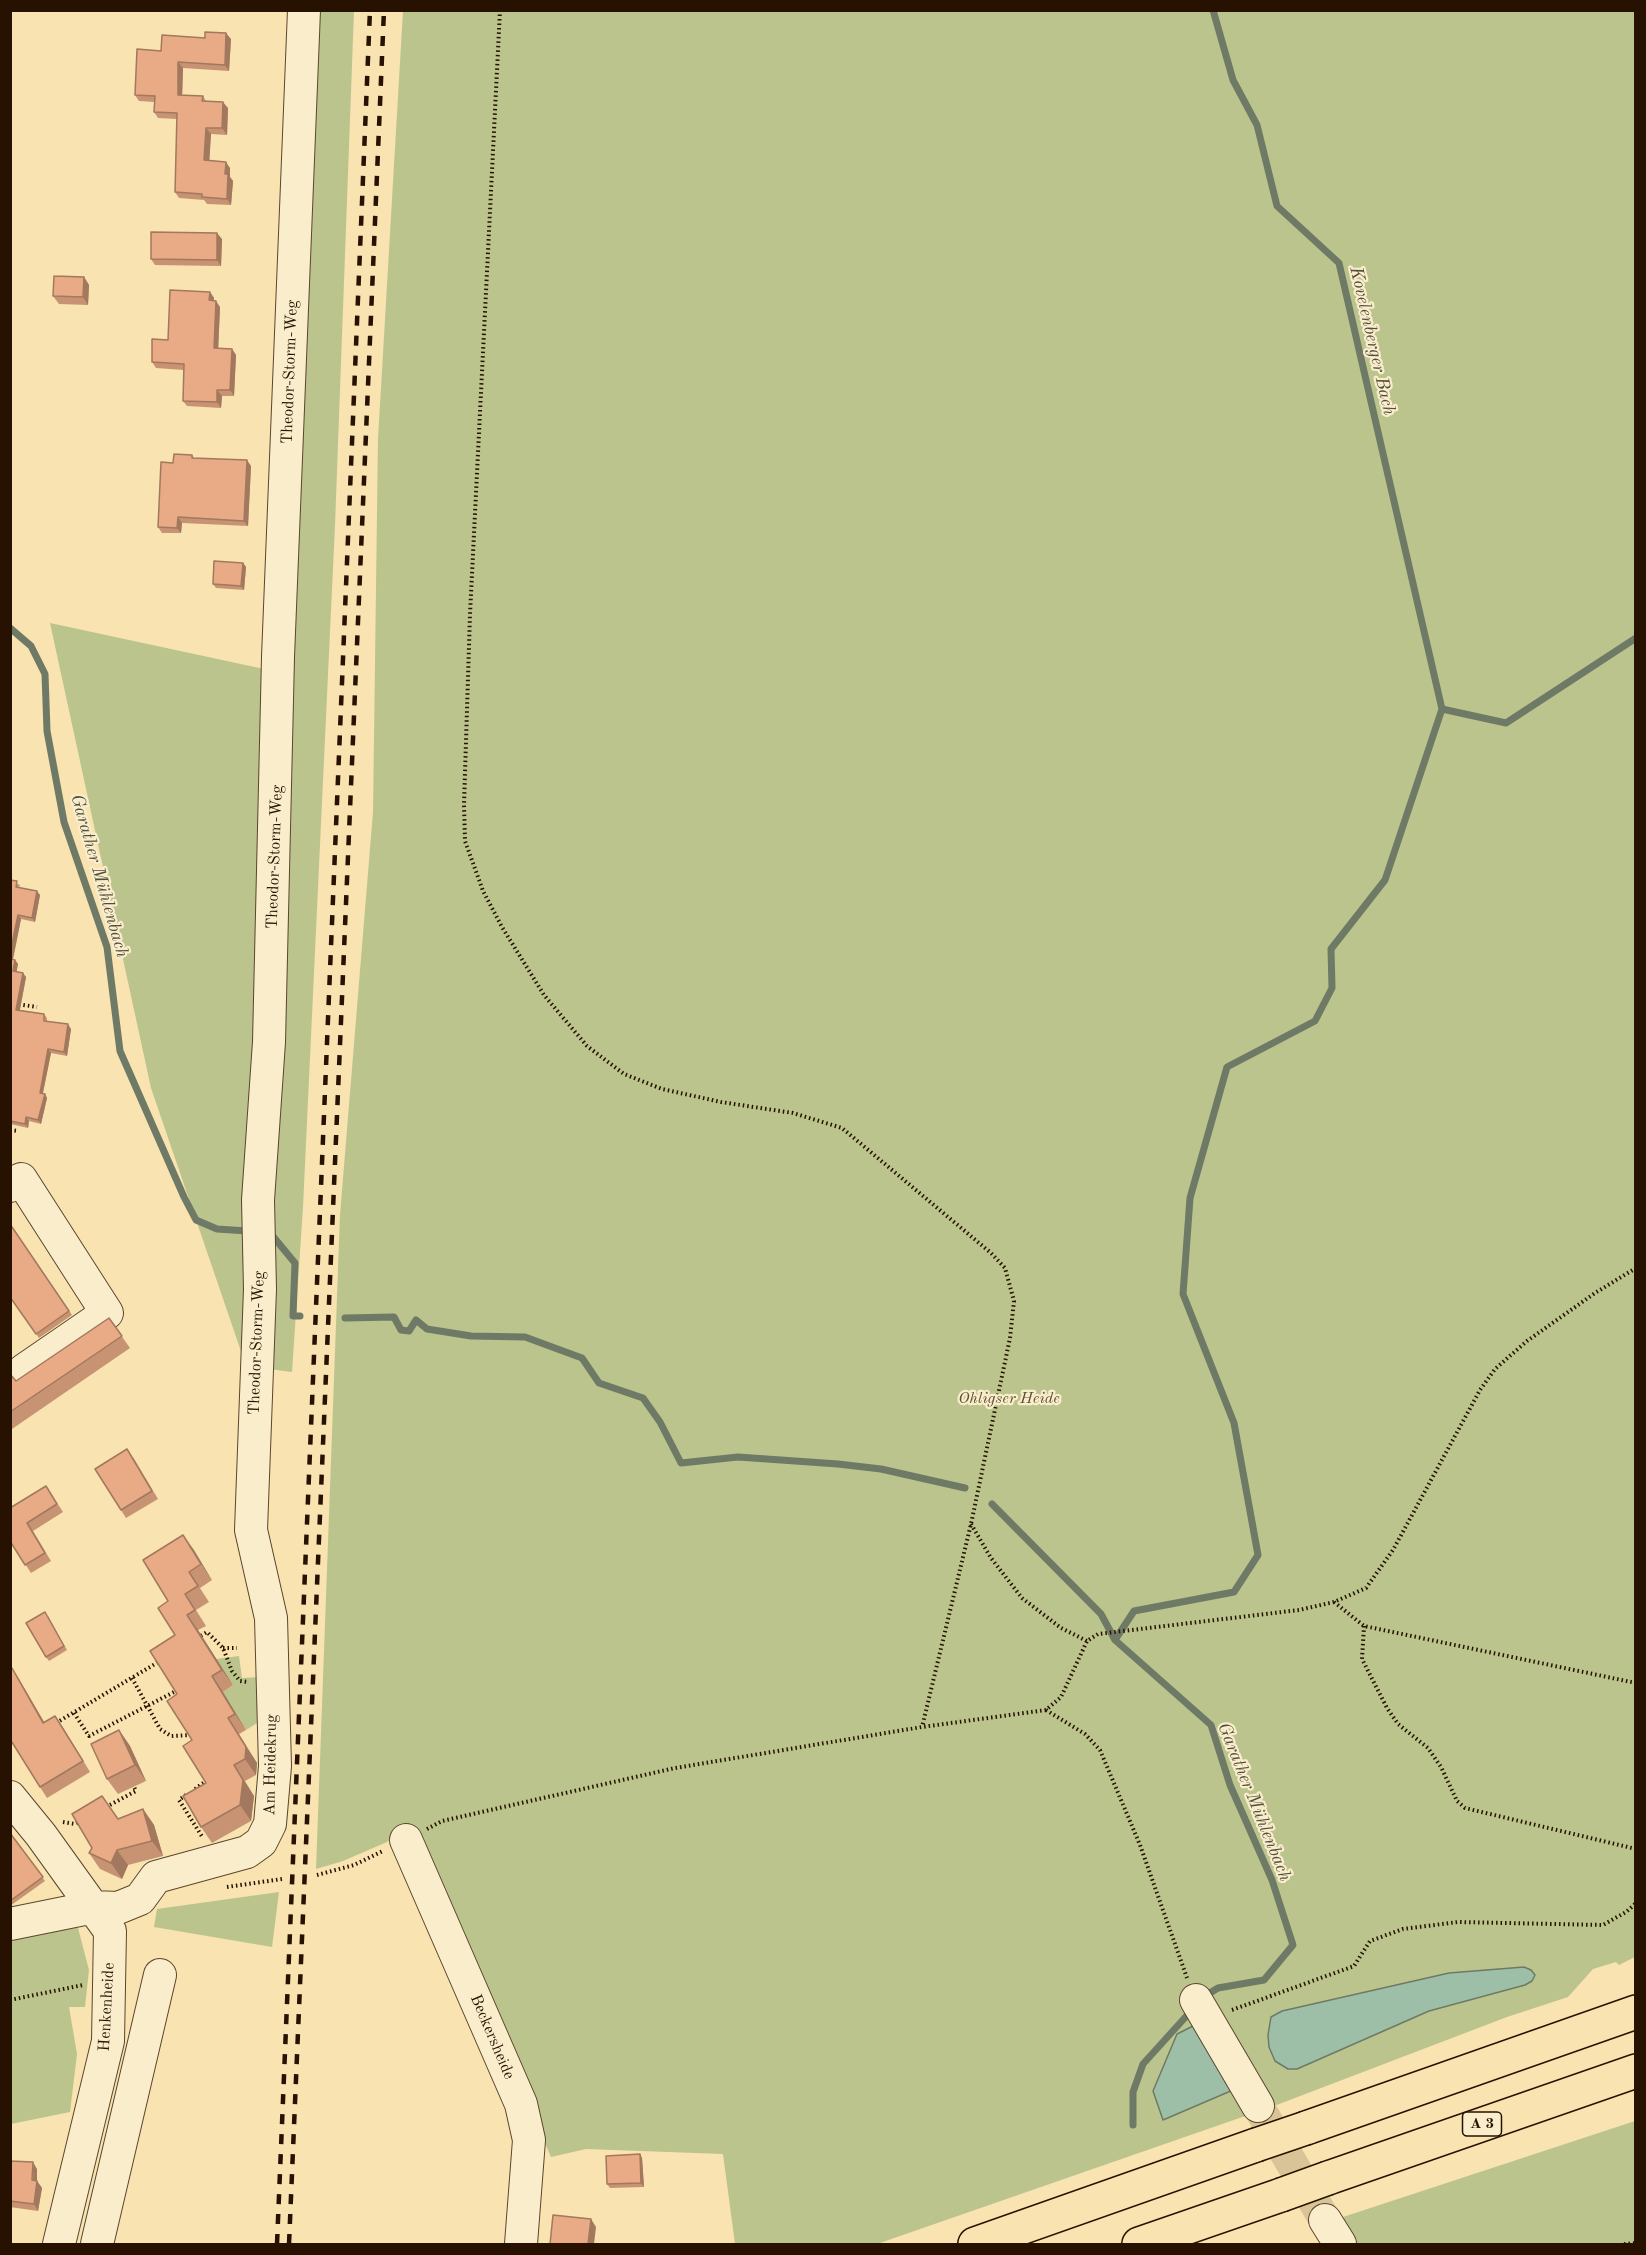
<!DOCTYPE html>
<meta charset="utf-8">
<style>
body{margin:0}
#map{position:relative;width:1646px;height:2255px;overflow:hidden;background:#f8e3b1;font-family:"Old Standard TT",serif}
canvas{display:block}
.frame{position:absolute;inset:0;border:12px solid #271201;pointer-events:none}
</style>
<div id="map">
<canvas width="1646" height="2255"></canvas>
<div class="frame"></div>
</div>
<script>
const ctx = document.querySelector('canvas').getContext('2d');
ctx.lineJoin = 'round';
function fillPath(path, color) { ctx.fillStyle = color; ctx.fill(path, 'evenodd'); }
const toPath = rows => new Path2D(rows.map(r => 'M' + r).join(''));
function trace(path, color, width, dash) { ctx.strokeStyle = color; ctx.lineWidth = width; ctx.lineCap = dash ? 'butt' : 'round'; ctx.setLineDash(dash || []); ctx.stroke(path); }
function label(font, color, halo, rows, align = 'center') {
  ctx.font = font + ' "Old Standard TT",serif'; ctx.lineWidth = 4.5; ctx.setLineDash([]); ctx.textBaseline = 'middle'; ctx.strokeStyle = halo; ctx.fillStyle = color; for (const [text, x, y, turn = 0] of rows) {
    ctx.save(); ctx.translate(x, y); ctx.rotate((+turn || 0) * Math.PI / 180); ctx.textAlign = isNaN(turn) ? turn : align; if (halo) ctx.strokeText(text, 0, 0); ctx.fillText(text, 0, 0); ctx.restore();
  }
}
fillPath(toPath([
 [317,11,354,11,335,525,303,1207,292,1372,246,1366,151,1088,50,623,264,669],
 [403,11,1635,11,1635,1957,1619,1965,1616,1962,1593,1969,1568,1997,1507,2017,1274,2106,877,2244,735,2244,723,2154,586,2149,551,2157,407,1828,387,1842,343,1861,316,1869,340,1215,373,812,378,439],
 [1524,1967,1525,1985,1429,2011,1297,2069,1275,2061,1269,2047,1268,2035,1282,2011,1449,1973],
 [239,1656,242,1678,262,1677,262,1720,246,1730,223,1692,233,1685,216,1659],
 [279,1892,272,1947,154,1927,157,1909],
 [77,1924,89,1970,85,2007,69,2007,77,2054,70,2112,11,2124,11,1936],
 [1635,2121,1635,2244,1351,2244,1337,2219]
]), '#bbc48d');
const water = toPath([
 [1524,1967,1531,1970,1535,1975,1532,1981,1525,1985,1429,2011,1297,2069,1288,2069,1275,2061,1269,2047,1268,2035,1271,2017,1282,2011,1449,1973,1524,1967],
 [1197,2024,1233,2090,1163,2120,1153,2091,1177,2034,1197,2024]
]);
fillPath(water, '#9ebfa7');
trace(water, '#6e7a65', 1.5);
trace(toPath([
 [1213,10,1233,80,1257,125,1277,206,1339,263,1442,709],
 [10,628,31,646,45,674,47,731,64,822,107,947,120,1051,184,1197,196,1220,217,1229,247,1231],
 [271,1234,295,1263,293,1316,300,1316],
 [345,1318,394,1317,401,1330,409,1331,416,1320,427,1329,471,1336,525,1337,582,1358,599,1383,643,1398,660,1422,681,1463,738,1457,838,1464,881,1469,965,1488],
 [992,1504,1101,1614,1115,1640,1211,1725,1230,1785,1272,1880,1293,1945,1264,1980,1218,1988,1205,1996],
 [1115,1640,1134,1611,1234,1592,1258,1555,1234,1423,1183,1294,1190,1198,1227,1067,1315,1021,1332,988,1331,949,1385,880,1442,709,1506,723,1636,638],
 [1133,2125,1133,2092,1143,2064,1191,2011]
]), '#6e7a65', 7);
trace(toPath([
 [1258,2106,1325,2220]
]), '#d9c497', 32, [32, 16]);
const minor = toPath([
 [10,1186,21,1179,107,1313,24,1370],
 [10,1797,41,1835,110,1931,108,2041,59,2244],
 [406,1840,521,2104,529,2140,521,2244],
 [10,1924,94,1907,118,1908,140,1899,156,1877,247,1852,261,1842,270,1824,275,1766,271,1618,251,1530,260,1289,258,1200,269,1042,278,657,304,10],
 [1196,2000,1258,2106],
 [1325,2220,1340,2244],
 [97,2244,160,1975]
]);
const highway = toPath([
 [1306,2128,1636,2012],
 [1328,2178,1636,2071],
 [975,2244,1256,2145],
 [1139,2244,1281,2195]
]);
trace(minor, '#5b462d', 34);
trace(highway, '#271201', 36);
trace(toPath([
 [500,10,470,614,464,805,465,841,483,891,502,927,544,995,587,1046,624,1074,662,1089,721,1102,793,1113,842,1128,991,1253,1005,1268,1014,1301,1010,1338,971,1524,922,1727],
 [10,1003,37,1007],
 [10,1130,18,1131],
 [971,1524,991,1558,1022,1598,1061,1628,1087,1641],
 [1334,1602,1364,1626,1636,1683],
 [1364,1626,1362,1659,1387,1708,1398,1724,1428,1748,1441,1767,1457,1801,1465,1808,1636,1849],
 [197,1638,207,1632,223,1648,232,1671,240,1681,248,1682],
 [223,1648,237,1648],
 [132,1678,160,1729,171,1736,190,1735],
 [1046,1710,1085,1734,1100,1750,1140,1845,1187,1978],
 [74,1713,89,1736,176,1691],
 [56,1723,160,1661],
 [195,1789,206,1781],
 [186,1795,179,1800,203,1838],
 [106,1807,136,1791,134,1787],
 [63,1822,75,1824,81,1821],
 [427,1829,442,1821,675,1768,922,1727,1046,1710,1061,1697,1087,1641,1098,1634,1299,1610,1334,1602,1366,1588,1393,1550,1480,1390,1495,1369,1527,1341,1595,1293,1636,1268],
 [317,1875,354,1865,383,1851],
 [227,1887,282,1879],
 [10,2000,83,1985],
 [1232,2010,1354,1966,1370,1941,1403,1929,1458,1922,1603,1925,1626,1912,1636,1903],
 [1624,2244,1636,2243]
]), '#271201', 4, [1.5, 3]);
trace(minor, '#faedcc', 32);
trace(highway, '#f8e3b1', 33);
trace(toPath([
 [277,2244,370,10],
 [289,2244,384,10]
]), '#271201', 4.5, [10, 10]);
const highwayBridge = toPath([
 [1256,2145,1306,2128],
 [1281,2195,1328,2178]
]);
trace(highwayBridge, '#271201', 36, []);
trace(highwayBridge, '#f8e3b1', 33);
fillPath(toPath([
 [231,39,229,71,183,68,182,95,203,96,206,101,228,108,227,135,211,134,209,161,230,168,230,177,233,181,231,205,207,204,204,200,179,198,175,192,177,119,158,118,154,112,154,102,139,101,135,95,161,51],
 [222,239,221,266,155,265,151,259],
 [84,277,89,285,88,305,59,304,53,296],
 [210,292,214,298,213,301,220,307,218,348,232,349,236,355,234,396,222,396,221,408,187,406,183,401,184,370,156,368,152,362,168,340],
 [192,455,194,458,251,466,248,526,182,523,181,533,162,533,158,527,173,463],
 [243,563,246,567,244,590,216,588,213,584],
 [10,880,20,885,19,887,40,895,35,922,21,919,13,960,15,960,18,964,16,972,26,977,20,1010,44,1014,47,1018,47,1021,71,1029,67,1056,51,1053,43,1093,45,1094,47,1098,41,1124,29,1121,28,1128,10,1124],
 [10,1224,72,1315,39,1338,10,1297],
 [109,1318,130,1348,12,1429,10,1426,10,1374,16,1381],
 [133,1457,158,1499,126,1518,121,1510],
 [46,1486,63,1512,33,1531,51,1561,31,1573,10,1541],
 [183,1535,212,1580,200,1588,209,1602,196,1610,206,1626,198,1630,233,1685,223,1692,246,1730,239,1734,257,1763,256,1775,245,1781,254,1796,251,1821,212,1843,201,1827,206,1783,177,1694,175,1635,168,1601],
 [48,1616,67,1650,49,1661,46,1657],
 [12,1668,19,1679,44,1722,55,1716,90,1772,47,1798,40,1787],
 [119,1730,130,1746,146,1781,118,1794,107,1779],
 [143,1809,154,1825,163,1856,128,1865,122,1879,100,1869,89,1853,118,1819],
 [10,1833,45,1881,10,1906],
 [640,2154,642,2158,644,2187,610,2188,607,2184],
 [10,2161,37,2169,37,2181,42,2188,38,2211,10,2207]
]), '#c89373');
fillPath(toPath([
 [226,33,231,39,229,71,225,65],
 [178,62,183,68,182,101,178,95],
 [223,102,228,108,227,135,222,128],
 [206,128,211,134,209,167,204,160],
 [226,162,230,168,230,177,233,181,231,205,227,199,225,174],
 [217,233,222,239,221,266,217,260],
 [84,277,89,285,88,305,83,297],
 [210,292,214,298,213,306,209,300],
 [216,301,220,307,218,354,214,348],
 [232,349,236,355,234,396,230,390],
 [217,390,222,396,221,408,217,402],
 [247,460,251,466,248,526,244,521],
 [178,517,182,523,181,533,177,528],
 [243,563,246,567,244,590,241,586],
 [37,891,40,895,35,922,32,918],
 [18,915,21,919,12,963,10,961,10,953],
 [15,960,18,964,16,975,13,971],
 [23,973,26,977,19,1014,16,1010],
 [68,1024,71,1029,67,1056,64,1052],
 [48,1049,51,1053,42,1097,40,1093],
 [45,1094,47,1098,41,1124,38,1120],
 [26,1117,29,1121,28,1128,25,1124],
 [183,1535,194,1550,212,1580,201,1564],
 [187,1615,198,1630,233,1685,222,1670],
 [12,1668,19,1679,51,1734,43,1723],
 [212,1676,223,1692,246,1730,235,1714],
 [55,1716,62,1726,90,1772,83,1761],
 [228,1718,257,1763,256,1775,245,1759],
 [119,1730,130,1746,146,1781,135,1765],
 [234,1765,254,1796,251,1821,240,1805],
 [143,1809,154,1825,163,1856,152,1841],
 [117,1850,128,1865,122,1879,111,1863],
 [640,2154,642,2158,644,2187,641,2183],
 [33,2162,37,2169,37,2181,42,2188,38,2211,34,2204],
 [591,2219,596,2227,594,2244,588,2244]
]), '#a2785e');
const building = toPath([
 [205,32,226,33,225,65,178,62,178,95,203,96,202,101,223,102,222,128,206,128,204,160,226,162,225,174,228,174,227,199,202,197,202,194,175,192,177,113,154,112,155,96,135,95,137,49,161,51,162,35,205,38,205,32],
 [151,232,217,233,217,260,151,259,151,232],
 [54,276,84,277,83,297,53,296,54,276],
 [170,290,210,292,209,300,216,301,214,348,232,349,230,390,217,390,217,402,183,401,184,364,152,362,152,339,168,340,170,290],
 [174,454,192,455,192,458,247,460,244,521,178,517,177,528,158,527,161,462,173,463,174,454],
 [214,561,243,563,241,586,213,584,214,561],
 [10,880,17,881,16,887,37,891,32,918,18,915,10,953,10,880],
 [10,959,15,960,13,971,23,973,16,1010,44,1014,44,1021,68,1024,64,1052,48,1049,40,1093,45,1094,38,1120,26,1117,25,1124,10,1121,10,959],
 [10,1224,69,1311,36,1334,10,1297,10,1224],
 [109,1318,122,1336,10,1412,10,1374,16,1381,109,1318],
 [127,1449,152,1491,121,1510,95,1469,127,1449],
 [46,1486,57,1504,27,1523,45,1553,25,1565,10,1541,10,1508,46,1486],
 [183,1535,201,1564,189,1572,198,1586,185,1594,195,1610,187,1615,222,1670,212,1676,235,1714,228,1718,246,1747,245,1759,234,1765,243,1780,240,1805,201,1827,183,1796,206,1783,183,1746,192,1740,167,1701,177,1694,150,1651,175,1635,158,1608,168,1601,143,1560,183,1535],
 [45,1612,64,1646,46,1657,26,1623,45,1612],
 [12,1668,43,1723,55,1716,83,1761,40,1787,10,1739,10,1669,12,1668],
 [119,1730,135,1765,107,1779,91,1744,119,1730],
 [102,1796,118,1819,143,1809,152,1841,117,1850,111,1863,89,1853,92,1848,72,1814,102,1796],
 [10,1833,43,1877,10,1901,10,1833],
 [640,2154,641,2183,607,2184,606,2156,640,2154],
 [10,2161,33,2162,32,2180,37,2181,34,2204,10,2201,10,2161],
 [553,2215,591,2219,588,2244,550,2244,553,2215]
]);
fillPath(building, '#e8ab86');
trace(building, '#a2785e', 1.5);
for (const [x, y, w] of [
 [1482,2124,39]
]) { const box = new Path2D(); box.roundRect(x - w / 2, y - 12, w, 24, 4.5); ctx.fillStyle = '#faedcc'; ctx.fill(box); trace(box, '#271201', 1.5); }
label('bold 15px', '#271201', null, [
 ["A 3",1482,2124]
]);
label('16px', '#271201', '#faedcc', [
 ["Theodor-Storm-Weg",290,372,-88],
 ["Theodor-Storm-Weg",275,857,-88],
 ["Theodor-Storm-Weg",257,1343,-88],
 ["Am Heidekrug",271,1765,-89],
 ["Henkenheide",107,2007,-87],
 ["Beckersheide",492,2037,67]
]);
label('italic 16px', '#5b5032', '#faedcc', [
 ["Ohligser Heide",1009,1399]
]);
label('italic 18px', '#514f3b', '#faedcc', [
 ["Kovelenberger Bach",1372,341,77],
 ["Garather Mühlenbach",99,876,74],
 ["Garather Mühlenbach",1254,1802,68]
]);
</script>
